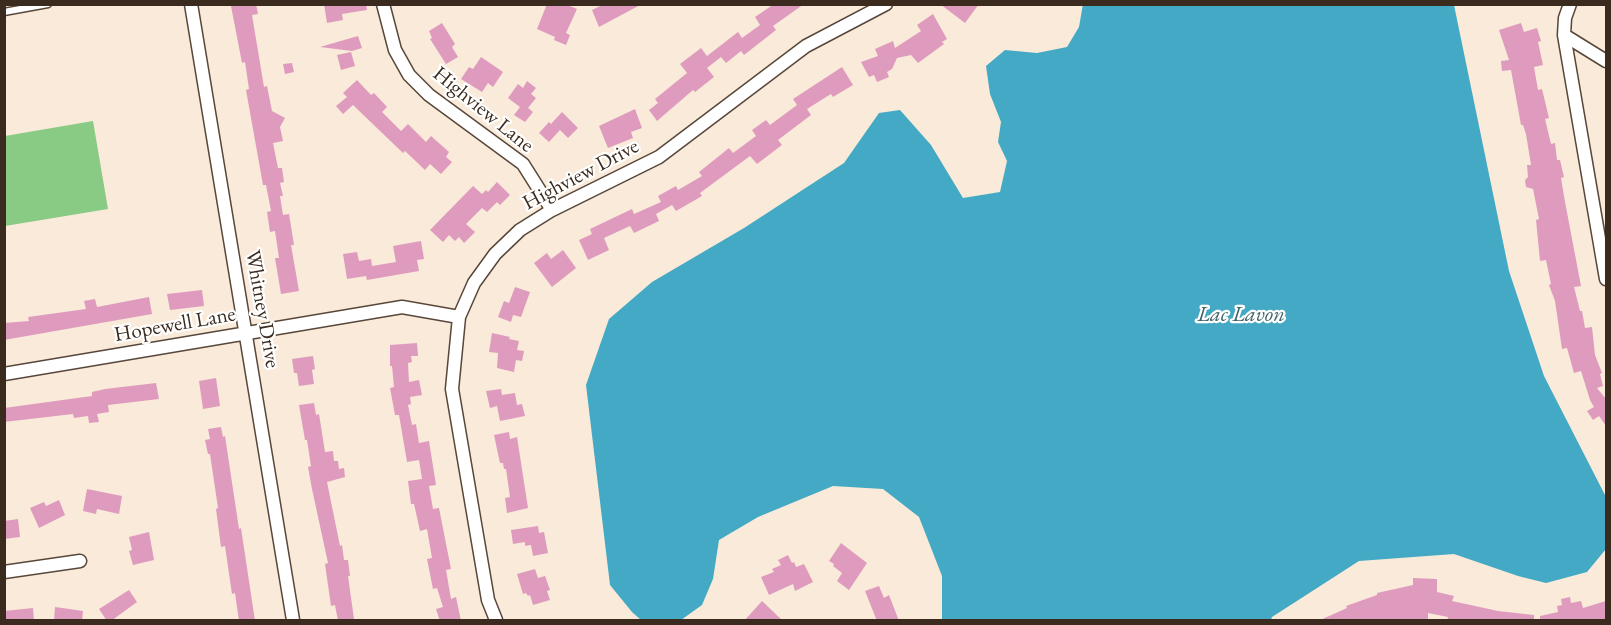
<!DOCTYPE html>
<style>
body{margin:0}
#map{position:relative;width:1611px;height:625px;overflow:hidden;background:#f9ead9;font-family:"EB Garamond",serif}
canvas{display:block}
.frame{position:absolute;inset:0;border:6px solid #3b2a1e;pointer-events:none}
</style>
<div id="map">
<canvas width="1611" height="625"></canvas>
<div class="frame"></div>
</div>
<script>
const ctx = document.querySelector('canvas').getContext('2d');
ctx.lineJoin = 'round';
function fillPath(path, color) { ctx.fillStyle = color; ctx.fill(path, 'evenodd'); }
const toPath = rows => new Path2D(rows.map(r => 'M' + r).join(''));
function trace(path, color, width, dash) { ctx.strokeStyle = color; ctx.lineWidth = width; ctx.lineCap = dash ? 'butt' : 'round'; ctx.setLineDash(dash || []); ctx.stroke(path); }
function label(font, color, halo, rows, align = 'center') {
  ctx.font = font + ' "EB Garamond",serif'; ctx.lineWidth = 4.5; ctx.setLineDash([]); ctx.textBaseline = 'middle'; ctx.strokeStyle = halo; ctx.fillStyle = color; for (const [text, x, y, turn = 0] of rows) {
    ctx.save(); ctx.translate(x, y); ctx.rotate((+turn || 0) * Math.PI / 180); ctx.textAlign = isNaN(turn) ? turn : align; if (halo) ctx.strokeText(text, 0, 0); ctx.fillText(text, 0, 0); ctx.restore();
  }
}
fillPath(toPath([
 [93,121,108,209,5,226,5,136]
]), '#89cb84');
fillPath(toPath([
 [1083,4,1454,5,1509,271,1544,376,1606,497,1606,549,1587,572,1546,583,1518,576,1454,554,1359,561,1272,617,1271,620,942,620,942,576,919,517,883,489,833,486,758,517,719,540,713,579,702,605,681,620,641,620,632,612,610,585,586,385,609,319,652,282,744,228,844,163,879,113,900,110,931,145,963,198,1000,192,1007,161,998,142,1001,122,990,94,986,66,1005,50,1037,53,1067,47,1079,27]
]), '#44a9c4');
fillPath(toPath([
 [236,4,256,4,258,14,252,15,264,87,267,86,272,111,285,118,280,127,283,141,273,143,278,168,282,168,284,182,280,183,283,196,280,196,283,215,289,214,294,245,291,245,299,291,281,294,275,258,279,258,275,231,270,232,267,212,271,211,266,185,263,185,246,90,249,89,245,62,242,63,231,6],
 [324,4,366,4,367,10,342,14,343,20,327,23],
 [547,4,565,4,577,9,566,33,570,35,566,45,554,40,555,37,537,29],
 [604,4,642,4,599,27,592,10],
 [774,4,804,4,773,26,776,30,744,55,741,51,726,63,721,57,707,68,714,77,695,92,693,90,657,121,649,110,658,103,655,99,687,73,680,64,701,48,707,56,738,32,742,38,760,25,755,17],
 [940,4,979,4,965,23],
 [933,14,947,39,942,42,944,44,918,63,911,55,897,58,892,69,887,72,889,77,877,82,874,75,869,77,861,62,878,56,875,49,893,41,895,48,921,31,917,25],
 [442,23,455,44,452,47,458,57,446,64,430,39,432,38,429,31],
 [1521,23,1524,32,1537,28,1541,41,1538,42,1543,65,1534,67,1538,90,1542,89,1549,118,1545,119,1551,144,1555,143,1557,160,1560,160,1564,177,1561,178,1565,202,1581,286,1574,287,1580,311,1582,311,1585,328,1592,327,1595,355,1602,373,1600,374,1603,386,1597,388,1606,399,1606,426,1599,416,1593,420,1587,411,1594,407,1590,400,1581,371,1574,373,1567,348,1562,349,1555,301,1549,285,1551,284,1546,260,1540,261,1536,220,1539,219,1533,189,1526,187,1525,180,1528,177,1527,165,1531,165,1526,134,1523,125,1521,125,1511,70,1502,71,1501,61,1509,60,1499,30],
 [358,36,362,48,352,51,320,47],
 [351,52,355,66,341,70,337,55],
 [481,57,503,72,493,87,488,83,482,92,461,79,469,67,473,69],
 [292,63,294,72,285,74,283,64],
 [842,67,853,85,833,97,831,94,807,109,811,115,778,140,782,145,757,164,750,156,700,193,702,196,676,211,672,205,656,214,659,221,634,233,630,226,604,238,609,250,588,260,579,240,592,234,590,229,632,209,634,214,661,202,658,196,676,186,678,190,702,176,699,172,729,148,733,153,756,136,752,130,766,120,770,125,797,105,793,99],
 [357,80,371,95,374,93,387,107,382,112,401,131,408,124,426,142,431,136,449,152,446,157,452,162,441,174,430,164,425,170,405,151,403,153,353,105,343,114,336,106,347,97,343,93],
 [527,81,536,88,531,94,536,98,528,108,533,112,525,122,514,115,520,107,508,98,518,84,523,88],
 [635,109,642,128,631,132,633,138,608,148,599,126],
 [562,112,578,128,568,138,560,130,549,142,539,133,549,122,551,124],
 [497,182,510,195,500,205,497,202,487,212,482,208,466,224,475,232,464,243,459,237,455,241,449,235,443,242,430,230,473,186,482,194,486,190,488,192],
 [421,241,424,259,417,260,419,271,367,280,366,276,347,279,343,254,357,252,359,261,371,259,372,266,396,262,393,246],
 [563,250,576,268,552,287,534,263,547,253,551,259],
 [515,287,530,292,521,317,513,315,511,322,498,317,504,301,509,303],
 [202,290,204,306,170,310,167,294],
 [149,297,152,314,4,340,4,323,29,321,28,317,86,309,84,301,95,299,97,307],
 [492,333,510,337,509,339,519,341,517,350,524,351,522,361,516,360,514,372,497,368,498,353,489,352],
 [417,343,418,356,411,356,412,362,408,363,409,382,419,380,422,395,410,397,411,404,408,405,412,425,416,424,419,443,429,441,436,485,429,486,433,509,439,508,451,569,446,570,451,599,456,597,461,621,440,621,436,609,443,607,437,588,433,589,427,559,432,558,427,529,420,531,414,504,411,504,408,481,422,479,419,460,407,462,399,415,395,415,390,388,394,387,392,366,390,366,390,345],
 [313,356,315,369,312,370,314,384,299,386,297,373,294,373,292,359],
 [216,378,220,406,203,409,199,381],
 [156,383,159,399,108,405,109,412,97,414,99,422,89,423,88,416,74,418,73,414,4,422,4,408,92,396,92,392,105,389],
 [501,389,502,395,515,393,517,405,522,404,525,416,500,421,497,406,490,408,486,391],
 [314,403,316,415,319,414,325,452,333,451,334,461,338,461,339,469,344,468,345,477,327,482,340,546,342,545,344,560,348,560,350,576,348,576,354,619,338,621,335,605,331,606,325,564,328,563,312,489,308,467,311,466,307,440,305,440,299,405],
 [221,427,223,437,225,436,239,529,241,528,255,621,239,621,235,593,232,594,225,546,221,547,216,509,218,508,210,454,208,454,205,440,210,439,208,429],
 [509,432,510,439,517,437,528,508,507,513,505,498,510,497,506,469,504,469,503,463,500,463,494,435],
 [87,489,122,496,119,514,97,509,96,514,83,511],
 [59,500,65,515,39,528,30,508,44,502,46,506],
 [18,519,20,537,4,539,4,521],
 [538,526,539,533,544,532,548,553,533,556,531,545,525,546,525,542,513,544,511,530],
 [149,532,154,560,133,565,129,551,132,550,129,537],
 [841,543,867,563,849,590,837,581,842,573,833,566,834,564,829,561],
 [788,555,792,563,794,562,796,567,804,564,813,582,795,591,793,584,769,595,761,577,774,572,772,569,781,565,778,560],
 [535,569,538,578,545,576,550,590,547,591,550,600,533,605,530,595,528,596,526,593,523,594,517,574],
 [1413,578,1437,579,1437,592,1454,596,1452,601,1498,611,1534,615,1534,621,1447,621,1448,617,1428,613,1428,620,1318,621,1347,608,1346,606,1377,595,1377,593,1413,585],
 [879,586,884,598,889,595,899,621,877,621,865,591],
 [129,590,137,602,111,621,107,621,99,609],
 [1570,597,1571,603,1581,601,1583,608,1606,601,1606,621,1540,621,1540,616,1558,612,1557,606,1562,605,1561,599],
 [762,601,783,621,744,621],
 [55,607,83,611,82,621,54,621],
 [33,608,34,621,4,621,4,611]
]), '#df9bbe');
const lane = toPath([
 [4,12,48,4]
]);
const street = toPath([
 [191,4,293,620],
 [383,4,395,50,409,75,429,95,523,164,552,210],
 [1570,4,1565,18,1564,35,1606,279],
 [1564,35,1606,61],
 [4,374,402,307,459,317],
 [4,572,80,561],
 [496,620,488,600,452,389,459,317,474,283,495,254,520,230,552,210,659,157,806,46,886,4]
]);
trace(lane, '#58473a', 9);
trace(street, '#58473a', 15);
trace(lane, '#fff', 6);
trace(street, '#fff', 12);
label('21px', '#3b2a1e', '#fff', [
 ["Highview Lane",483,110,39],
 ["Highview Drive",581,175,-28],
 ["Whitney Drive",262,309,80],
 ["Hopewell Lane",175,325,-10]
]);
label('italic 22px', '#3f6369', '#fff', [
 ["Lac Lavon",1241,315]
]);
</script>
